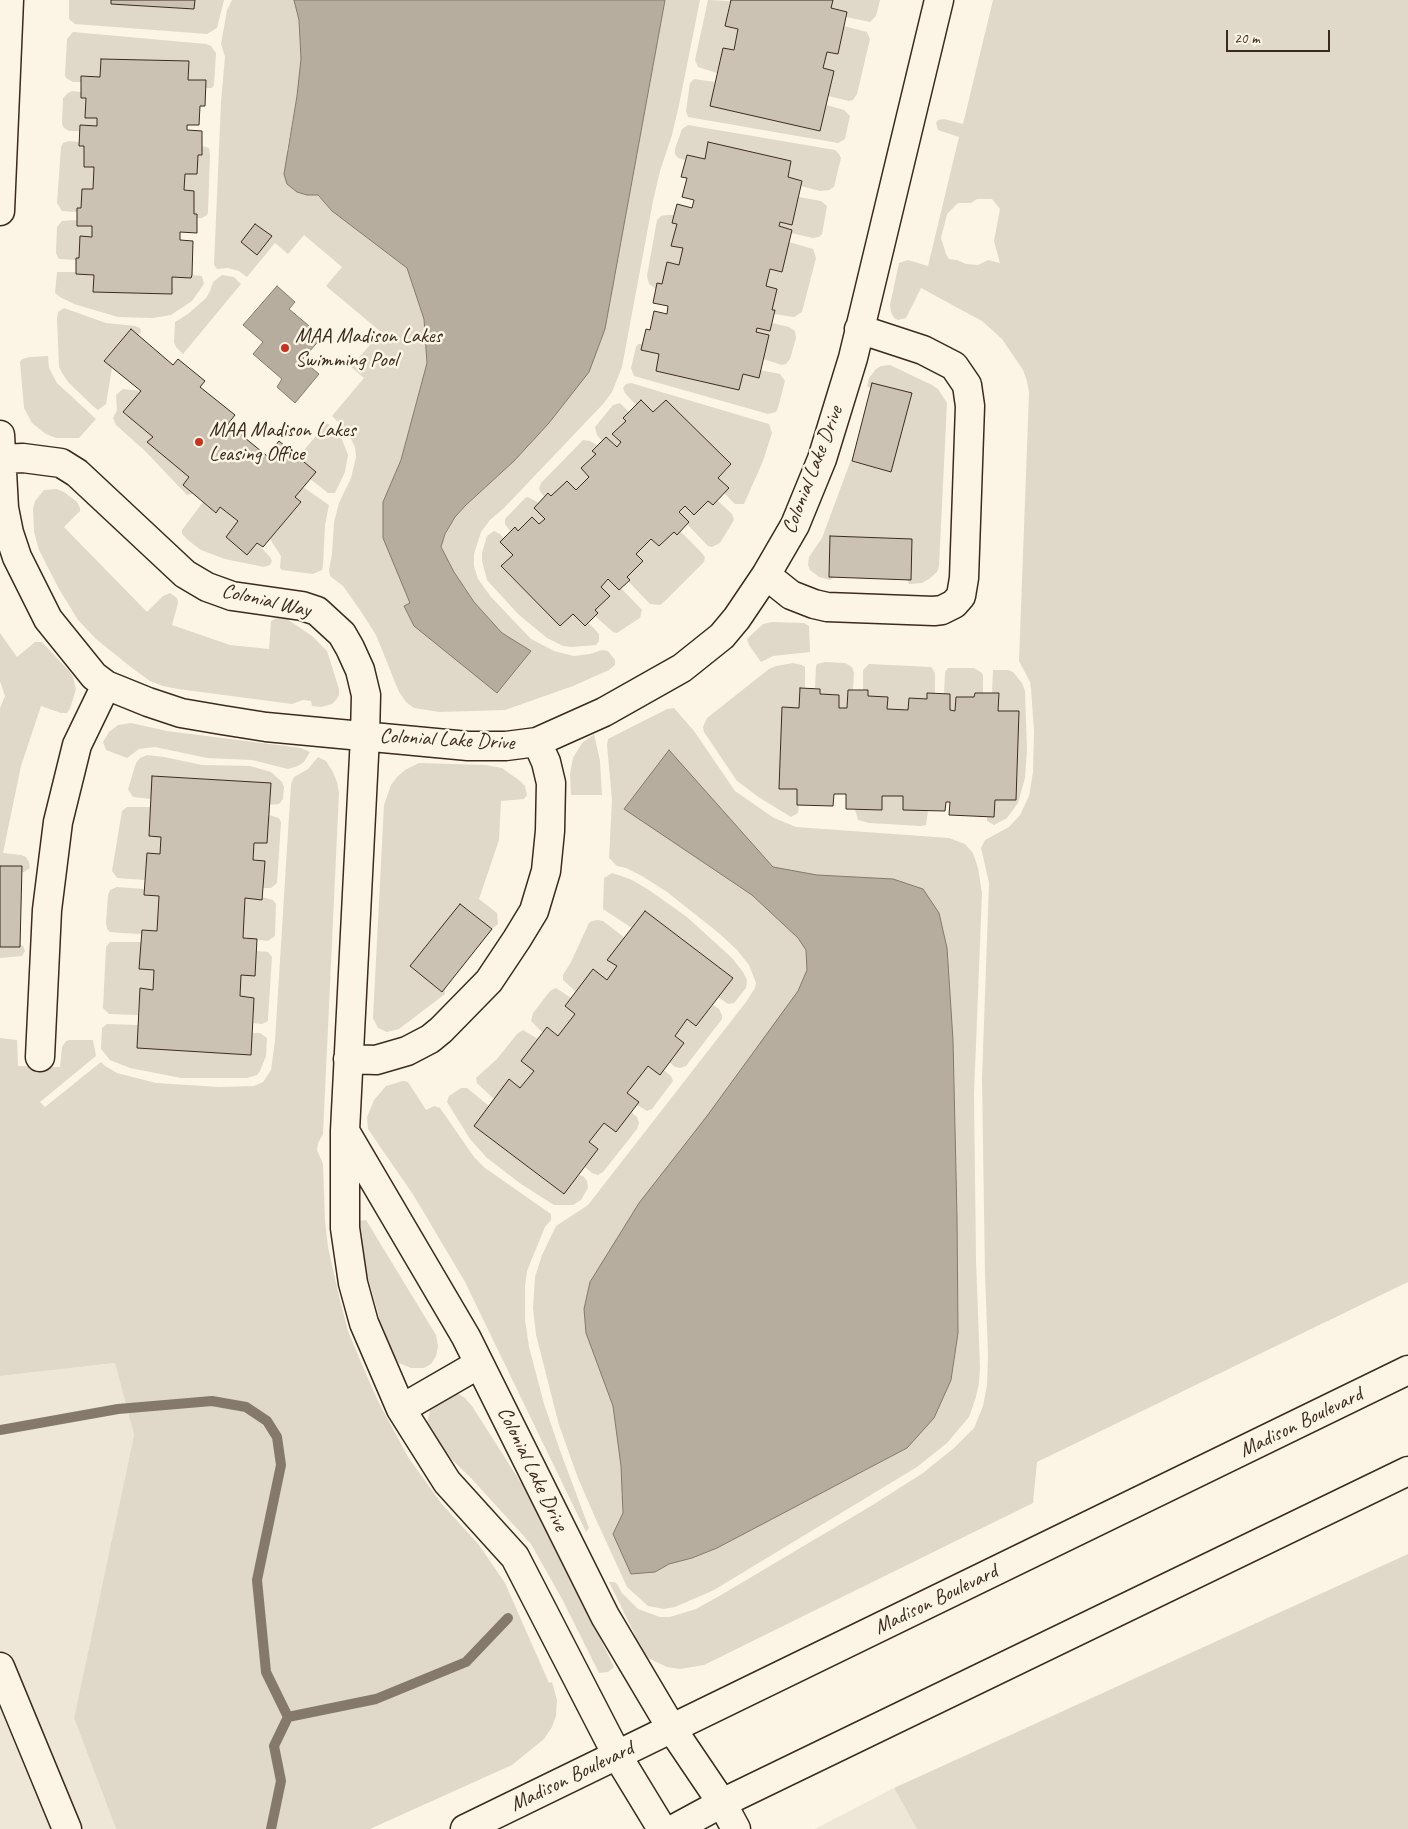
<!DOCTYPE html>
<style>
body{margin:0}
#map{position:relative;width:1408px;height:1829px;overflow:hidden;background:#fcf5e5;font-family:Caveat,sans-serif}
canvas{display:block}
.scale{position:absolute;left:1226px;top:30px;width:104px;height:22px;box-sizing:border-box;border:2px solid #3b2a1e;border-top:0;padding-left:6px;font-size:15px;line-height:18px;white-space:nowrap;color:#3b2a1e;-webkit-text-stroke:4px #fcf5e5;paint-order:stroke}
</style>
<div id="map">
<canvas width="1408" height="1829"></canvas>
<div class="scale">20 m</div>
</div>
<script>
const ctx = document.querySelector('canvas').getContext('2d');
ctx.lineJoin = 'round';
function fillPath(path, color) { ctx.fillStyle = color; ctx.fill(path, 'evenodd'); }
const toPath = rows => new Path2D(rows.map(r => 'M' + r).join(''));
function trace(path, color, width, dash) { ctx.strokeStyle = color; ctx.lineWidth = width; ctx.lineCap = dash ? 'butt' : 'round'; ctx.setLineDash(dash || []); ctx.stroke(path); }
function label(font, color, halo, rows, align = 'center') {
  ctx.font = font + ' Caveat,sans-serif'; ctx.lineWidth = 5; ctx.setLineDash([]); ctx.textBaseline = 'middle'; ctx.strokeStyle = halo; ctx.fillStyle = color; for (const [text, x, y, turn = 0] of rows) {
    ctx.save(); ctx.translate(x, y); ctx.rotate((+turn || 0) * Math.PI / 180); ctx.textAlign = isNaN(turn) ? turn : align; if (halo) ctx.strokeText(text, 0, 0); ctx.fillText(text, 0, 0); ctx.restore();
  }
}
fillPath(toPath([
 [115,1363,134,1435,74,1718,116,1829,0,1829,0,1376],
 [894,1788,917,1829,815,1829]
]), '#eee6d6');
fillPath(toPath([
 [69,0,111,0,111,4,194,9,195,0,224,0,217,28,207,34,75,24,69,19],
 [232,0,294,0,299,20,301,59,297,96,287,150,307,195,317,195,332,211,407,268,424,319,427,363,401,460,383,502,463,585,454,572,441,547,445,534,455,517,466,505,514,461,605,329,665,0,700,0,679,105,672,135,660,171,653,201,622,367,612,392,604,403,504,508,490,520,481,532,474,554,474,566,478,579,491,597,531,639,554,651,574,656,590,654,602,650,608,651,615,660,615,665,609,670,573,686,505,710,439,712,414,708,406,702,399,692,376,635,360,610,343,586,330,576,329,570,332,554,334,522,339,503,351,478,356,457,355,447,352,441,345,429,332,416,364,378,351,367,381,332,326,286,342,267,304,235,288,254,275,243,247,277,239,271,228,268,217,269,214,265,221,102,225,57,221,44,227,10],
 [463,585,474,602,502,633,531,651,435,595],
 [708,0,730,1,725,26,738,29,734,50,723,48,717,73,698,67,695,60],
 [833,0,880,0,876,16,870,22,846,17,847,12,831,8],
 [993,0,1408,0,1408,1282,1037,1462,1033,1503,704,1665,680,1669,667,1667,648,1658,639,1649,633,1637,635,1635,609,1582,614,1582,617,1584,622,1593,638,1609,660,1617,670,1617,696,1609,721,1595,871,1506,923,1473,954,1448,974,1428,983,1406,987,1385,988,1355,985,1274,982,1078,989,883,981,848,985,840,1009,827,1020,815,1029,796,1033,772,1034,731,1031,689,1030,682,1019,661,1029,393,1027,381,1023,370,1002,339,982,321,921,288,906,318,898,320,894,318,891,312,890,305,899,263,908,260,928,266,959,137,938,130,936,123,938,120,944,119,963,124],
 [977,199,992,199,1000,209,994,241,1000,263,988,260,978,265,966,264,957,260,949,259,946,254,941,238,947,214,958,203,971,203],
 [844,26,867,32,870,39,857,94,853,100,849,101,828,96,834,71,823,68,827,52,838,54],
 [73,32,206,44,211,46,216,53,214,85,212,88,205,88,205,80,188,80,189,61,101,59,100,77,82,76,81,82,73,82,66,78,65,75,67,39],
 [694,79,715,82,710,106,820,131,826,105,844,110,850,116,845,139,838,143,688,117,686,111,690,83],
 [72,91,81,92,81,98,86,98,85,118,97,118,97,126,80,125,80,131,69,131,64,128,62,124,63,98,68,93],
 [688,125,835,150,839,154,841,158,834,187,829,190,820,191,801,186,802,181,788,177,791,161,708,142,705,159,687,155,685,160,678,158,675,154,675,149,682,129],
 [69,141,79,142,79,145,84,146,84,167,94,167,93,189,82,189,81,208,78,208,77,212,62,211,57,203,61,147,63,143],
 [202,146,209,148,210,155,208,212,207,215,202,218,197,218,197,214,194,214,194,191,184,190,185,174,197,174,198,155,202,155],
 [799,197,821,201,827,206,822,234,819,237,813,238,791,233,792,230,779,226,780,222,792,225],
 [666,215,674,215,672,223,677,224,671,246,683,248,679,265,667,262,662,284,658,283,656,289,649,284,647,276,657,220,661,216],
 [77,220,77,226,92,226,92,237,80,236,79,258,76,258,76,260,59,259,56,253,57,227,62,221],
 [789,242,813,249,816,258,802,312,794,317,774,314,774,311,772,310,777,289,766,286,770,269,782,272],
 [57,272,76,272,76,274,94,275,94,292,171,294,172,277,192,275,202,276,204,284,192,301,171,315,153,318,118,317,74,304,60,297,55,293],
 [222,275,234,277,241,284,183,354,176,347,174,342,175,322,188,314,206,298,210,291,213,282],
 [64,308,106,323,135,326,140,328,141,332,138,335,131,329,104,360,112,368,106,404,98,410,94,407,69,383,62,373,59,367,57,319,58,312],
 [772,323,789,327,795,331,796,338,790,359,786,364,782,365,763,359,769,335,756,332,757,328],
 [638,344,643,344,642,350,659,354,656,371,739,390,743,374,760,370,780,374,785,381,778,408,776,412,768,414,634,376,631,368,636,347],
 [48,356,49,368,57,383,96,419,79,438,56,438,46,434,32,423,24,408,20,362,22,359,30,357],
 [890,365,932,385,938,389,947,403,939,566,937,572,929,579,922,583,909,584,907,579,911,539,831,536,829,576,834,577,830,580,819,577,810,570,808,565,809,557,822,538,851,460,852,462,891,472,912,393,867,387,869,378,876,369,881,366],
 [631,383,769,424,772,433,763,461,744,504,735,504,724,493,729,488,718,478,731,464,666,400,653,412,641,401,636,405,625,393,623,388,626,384],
 [123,389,141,391,123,413,153,437,148,443,189,477,183,485,193,494,187,495,145,451,116,425,113,418,117,410,116,395],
 [620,403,629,412,626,421,612,434,621,442,617,447,606,437,602,441,597,435,595,427,613,405],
 [327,423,335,429,341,437,348,455,345,472,335,493,328,493,310,479,316,472,298,457],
 [583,440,590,441,597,445,592,450,596,454,581,468,589,477,576,490,551,496,548,493,545,498,539,489,541,483],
 [303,487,329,505,325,525,323,566,322,570,313,574,282,570,280,568,281,556,270,539,301,503,295,497],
 [57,489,64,492,77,502,80,508,80,511,64,527,147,612,163,596,170,593,177,598,178,603,172,625,230,645,269,649,271,621,277,618,287,619,312,636,327,651,339,689,339,695,336,700,332,704,321,707,312,706,311,701,303,700,292,704,178,689,163,686,150,681,132,668,96,639,78,620,59,589,39,550,34,532,33,509,35,501,44,490],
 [528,497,539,503,545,519,539,524,532,517,518,531,515,527,510,531,505,524,505,519,525,498],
 [717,500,732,514,734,520,720,543,712,547,708,546,687,524,689,522,679,512,685,506,694,515,708,501],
 [203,502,215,513,220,507,238,521,226,537,247,555,257,543,270,557,272,561,270,565,264,567,225,559,201,550,189,541,182,534,182,530],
 [494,531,500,534,504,538,500,542,513,555,501,567,560,626,573,614,584,626,588,622,599,634,599,641,596,645,572,647,563,646,547,638,518,614,487,580,482,561,482,553,487,536],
 [680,531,700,551,705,557,704,562,664,602,660,605,650,604,628,581,627,577,643,561,636,554,651,539,659,546,674,532,677,535],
 [608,579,619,590,621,588,642,610,640,618,617,633,613,632,595,616,595,610,610,596,601,587],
 [772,622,804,623,809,626,810,652,773,656,761,662,749,645,747,639,763,624],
 [0,633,17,657,35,642,42,642,70,672,73,677,76,689,70,709,67,713,61,713,41,706,21,766,3,853,21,855,26,857,29,862,30,868,24,872,22,872,21,866,0,866,0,708,5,696,0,681],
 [825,662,845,663,852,667,854,673,853,690,848,690,847,708,839,708,839,695,820,694,820,689,815,688,816,667,817,664],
 [793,663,802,665,805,667,805,688,800,688,799,708,782,707,779,789,797,789,797,805,799,805,798,813,791,817,760,798,737,781,704,732,703,727,707,718,769,669,776,666],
 [869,664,931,667,935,673,935,694,927,693,927,699,909,698,908,710,887,709,888,697,868,696,863,690,863,670],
 [948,668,974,668,982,673,983,676,983,693,975,693,974,697,956,697,955,710,950,710,950,694,944,694,945,672],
 [993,670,1008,670,1013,672,1022,683,1025,691,1027,750,1025,778,1018,803,1007,818,994,825,987,821,987,817,994,817,995,800,1016,800,1019,711,998,711,999,693,992,693],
 [674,708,694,731,735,791,774,818,796,827,949,838,965,844,973,853,978,868,982,893,974,1094,976,1260,980,1367,979,1383,976,1397,969,1417,947,1443,917,1467,714,1590,675,1607,664,1609,648,1606,627,1587,594,1515,578,1478,559,1425,536,1335,533,1308,535,1277,542,1255,556,1226,588,1205,746,1002,755,988,756,983,749,965,737,950,720,934,667,892,642,876,626,868,617,866,609,858,612,800,607,745,608,739,667,709],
 [131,723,167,731,301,748,310,752,304,762,298,766,288,769,252,760,207,758,155,747,139,749,127,758,106,750,103,742,109,732,118,725],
 [594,734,600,761,602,795,571,795,570,774,573,758,582,743],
 [147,755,164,757,202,765,250,766,271,772,282,782,284,787,283,799,279,804,269,805,270,783,153,776,151,799,133,797,128,789,136,763,140,758],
 [318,757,326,761,333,772,337,782,339,793,323,1134,318,1143,317,1150,323,1164,325,1221,328,1247,339,1296,348,1331,366,1374,379,1403,408,1457,441,1503,479,1545,505,1583,549,1683,552,1682,557,1700,556,1716,552,1727,544,1739,512,1765,370,1829,116,1829,74,1718,134,1435,115,1363,0,1376,0,1038,17,1040,18,1066,60,1067,62,1047,66,1041,69,1040,93,1040,96,1056,40,1102,45,1107,101,1062,105,1066,117,1073,156,1083,220,1087,254,1086,263,1082,271,1070,275,1041,291,784,294,777,308,769],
 [419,763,486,765,502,768,520,781,525,786,527,795,524,799,501,801,499,840,479,899,497,913,498,924,492,929,460,904,410,966,442,992,445,989,445,994,399,1029,387,1032,378,1028,373,1018,384,805,391,785,397,777,405,770],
 [882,796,903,796,903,810,928,811,926,825,921,826,869,823,858,820,855,809,881,810],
 [127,807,150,807,149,836,161,837,160,854,147,854,145,880,117,878,112,871,122,811],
 [269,815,279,818,281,822,277,883,271,888,263,888,265,861,253,860,254,843,267,843],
 [612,873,630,879,649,890,687,917,732,958,743,972,747,980,746,988,734,1003,728,1004,718,997,733,978,645,911,632,928,603,909,604,878],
 [117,887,145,889,144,895,159,896,157,931,142,930,142,934,121,933,110,932,107,929,106,923,108,895,110,890],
 [262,897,273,900,276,904,275,936,268,941,243,938,245,898,262,900],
 [598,920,603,921,625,938,608,960,617,966,607,980,576,992,563,980,563,975,571,962,589,923,592,921],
 [110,942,141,942,139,969,154,970,153,990,140,989,138,1015,109,1014,103,1008,106,947],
 [20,945,23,946,25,951,22,956,0,958,0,947,20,947],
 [257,951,268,952,272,957,268,1018,268,1021,262,1024,253,1023,254,998,240,996,241,975,255,975],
 [556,988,571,998,565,1006,575,1014,558,1036,547,1027,543,1033,531,1021,533,1013,550,991],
 [713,1005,719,1009,722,1015,722,1019,686,1066,680,1068,675,1067,669,1062,684,1043,675,1036,687,1019,696,1026],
 [107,1024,138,1025,137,1048,250,1055,252,1033,260,1033,267,1038,266,1056,260,1071,257,1075,247,1078,181,1078,130,1068,110,1060,101,1049,102,1028],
 [523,1030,538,1039,521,1061,534,1071,520,1088,494,1099,477,1083,476,1078,497,1059,517,1034],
 [648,1066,664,1070,671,1076,673,1081,652,1109,647,1111,637,1105,639,1102,627,1093],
 [403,1081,408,1082,426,1110,434,1106,440,1108,474,1157,485,1168,551,1214,551,1220,545,1227,527,1271,525,1286,525,1319,529,1347,544,1404,562,1456,589,1528,586,1532,465,1282,414,1196,368,1129,367,1117,374,1100,386,1086],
 [461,1088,467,1088,489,1106,474,1126,563,1194,579,1175,583,1176,587,1181,588,1188,581,1200,573,1205,554,1205,521,1184,487,1158,470,1139,447,1102,449,1096],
 [631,1112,637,1117,639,1123,637,1129,603,1172,598,1175,592,1173,585,1167,598,1149,589,1142,604,1123,616,1132],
 [366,1220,436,1335,438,1346,436,1356,431,1364,424,1368,411,1368,399,1363,395,1358,380,1320,365,1267,359,1227,360,1221],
 [453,1394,459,1394,465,1398,472,1406,537,1508,614,1667,608,1672,599,1673,562,1599,531,1544,470,1477,438,1446,429,1431,427,1423,431,1407],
 [1408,1554,1408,1829,917,1829,894,1788]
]), '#e0d8c8');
const water = toPath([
 [294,0,665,0,605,329,589,372,549,423,514,461,466,505,455,517,445,534,441,547,454,572,474,602,502,633,531,651,497,693,414,626,404,606,410,603,383,538,383,502,401,460,427,363,424,319,407,268,332,211,318,195,307,195,297,192,287,184,284,174,297,96,301,59,299,20,294,0],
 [277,286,295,302,289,309,322,337,302,360,319,374,295,403,277,387,282,379,253,354,263,342,243,325,277,286],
 [669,750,773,867,817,875,893,879,923,889,939,913,947,948,953,1040,957,1217,958,1333,951,1380,934,1418,907,1448,717,1548,692,1558,669,1564,655,1572,631,1574,613,1534,623,1513,621,1466,613,1406,586,1333,584,1309,590,1282,639,1203,707,1116,798,991,807,970,806,950,798,938,752,895,624,809,669,750]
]);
fillPath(water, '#b7ad9e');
trace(water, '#85796b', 1);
trace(toPath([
 [0,1430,118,1409,212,1401,246,1407,267,1421,277,1437,281,1465,257,1580,266,1672,288,1717],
 [271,1829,281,1781,274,1746,288,1717,376,1699,466,1662,508,1618]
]), '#85796b', 10);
const building = toPath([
 [111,0,195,0,194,9,111,4,111,0],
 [731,0,833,0,831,8,847,12,838,54,827,52,823,68,834,71,820,131,710,106,723,48,734,50,738,29,725,26,731,0],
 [101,59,189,61,188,80,206,80,205,106,200,106,199,125,187,125,187,130,202,131,202,155,198,155,197,174,185,174,184,190,194,191,194,214,197,214,197,233,180,232,180,240,193,241,192,275,191,278,172,277,172,294,93,292,94,275,76,274,76,258,79,258,80,236,92,237,92,226,77,226,77,208,81,208,82,189,93,189,94,167,84,167,84,146,79,146,80,125,97,126,97,118,85,118,86,98,81,98,81,76,100,77,101,59],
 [708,142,791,161,788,177,802,181,792,225,780,222,779,226,792,230,782,272,770,269,766,286,777,289,772,310,775,310,770,331,757,328,756,332,769,335,759,378,743,374,739,390,656,371,659,354,641,350,646,329,650,330,654,311,667,314,668,306,653,303,657,283,662,284,667,262,679,265,683,248,671,246,677,224,672,223,674,215,677,204,692,208,694,200,682,197,687,178,681,177,687,155,705,159,708,142],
 [255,224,272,236,257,255,241,242,255,224],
 [131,329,173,365,178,359,205,381,200,387,235,415,228,424,267,456,279,441,316,472,295,497,301,502,263,547,257,543,247,555,226,537,238,521,220,507,216,513,183,485,189,477,147,442,153,437,123,412,141,391,104,361,131,329],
 [872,383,912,393,891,472,852,461,872,383],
 [641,400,653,412,666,400,731,464,718,478,729,488,713,505,708,501,694,515,685,506,679,512,689,522,677,535,674,532,659,546,651,539,636,554,643,561,627,577,630,580,619,590,608,579,601,587,610,596,595,610,598,613,585,626,573,614,560,626,501,566,513,555,500,542,515,527,518,531,532,517,539,524,545,519,534,508,548,493,551,496,567,481,576,490,589,477,581,468,596,454,592,451,606,437,617,447,621,442,612,434,626,421,623,418,641,400],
 [830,536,912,539,911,580,829,577,830,536],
 [800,688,820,689,820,694,839,695,839,708,847,708,848,690,868,690,868,696,888,697,887,709,908,710,909,698,927,699,927,693,950,694,950,710,955,711,956,697,974,697,975,693,999,693,998,711,1019,711,1016,800,995,800,994,817,949,815,950,802,946,802,945,811,903,810,903,796,882,796,882,810,846,809,846,794,834,794,833,806,797,805,797,789,779,789,782,707,799,708,800,688],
 [152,776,271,783,267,843,254,843,253,860,265,861,262,900,245,898,243,938,257,939,255,976,241,975,240,996,254,998,251,1055,137,1048,140,988,153,990,154,970,139,969,142,930,157,931,159,896,144,895,147,853,160,854,161,837,149,836,152,776],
 [0,866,22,866,20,947,0,947,0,866],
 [460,904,492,929,442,992,410,966,460,904],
 [645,911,733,978,696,1026,687,1019,675,1036,684,1043,660,1075,648,1066,627,1093,639,1102,616,1132,604,1123,589,1142,598,1149,564,1194,474,1126,509,1079,520,1088,534,1071,521,1061,547,1027,558,1036,575,1014,565,1006,593,969,607,980,617,966,607,960,645,911]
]);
fillPath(building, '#ccc2b3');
trace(building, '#3b2a1e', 1);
const minor = toPath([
 [0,211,9,0],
 [0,435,4,508,9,533,17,557,48,619,94,676,106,685,148,702,181,713,222,720,266,727,468,746,506,746,537,742,604,712,682,668,722,636,737,618,766,575,795,525,822,459,853,358,939,0],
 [1,459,23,458,61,463,77,473,185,574,207,587,232,596,302,606,317,611,342,634,350,648,360,670,366,695,365,736,345,1131,345,1228,353,1283,364,1323,401,1409,447,1482,515,1557,617,1755,662,1829],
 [766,575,791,595,814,604,827,607,934,611,942,610,954,604,961,596,964,578,970,406,967,385,954,366,923,350,859,329],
 [40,1057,47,910,58,822,77,745,106,685],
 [348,1059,376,1060,407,1051,430,1039,441,1030,489,981,517,939,534,911,546,871,550,831,551,783,546,762,537,742],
 [345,1131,466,1337,605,1616,672,1729,722,1803,736,1829],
 [401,1409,479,1364],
 [0,1667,67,1829]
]);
const major = toPath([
 [465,1829,1408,1370],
 [674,1829,722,1803,1408,1471]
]);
trace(minor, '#3b2a1e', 31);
trace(major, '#3b2a1e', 31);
trace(minor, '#fcf5e5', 28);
trace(major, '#fcf5e5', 28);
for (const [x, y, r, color] of [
 [285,348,5,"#c8321e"],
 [199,442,5,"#c8321e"]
]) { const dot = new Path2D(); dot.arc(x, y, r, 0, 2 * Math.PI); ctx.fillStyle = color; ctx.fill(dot); trace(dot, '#fcf5e5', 2); }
label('21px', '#3b2a1e', '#fcf5e5', [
 ["MAA Madison Lakes",295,336],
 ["Swimming Pool",295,360],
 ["MAA Madison Lakes",209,430],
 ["Leasing Office",209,454]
], 'left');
label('21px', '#3b2a1e', '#fcf5e5', [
 ["Colonial Lake Drive",813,470,-69],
 ["Colonial Way",266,601,13],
 ["Colonial Lake Drive",447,740,3],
 ["Madison Boulevard",1301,1423,-26],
 ["Colonial Lake Drive",532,1469,64],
 ["Madison Boulevard",936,1600,-26],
 ["Madison Boulevard",572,1777,-26]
]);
</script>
